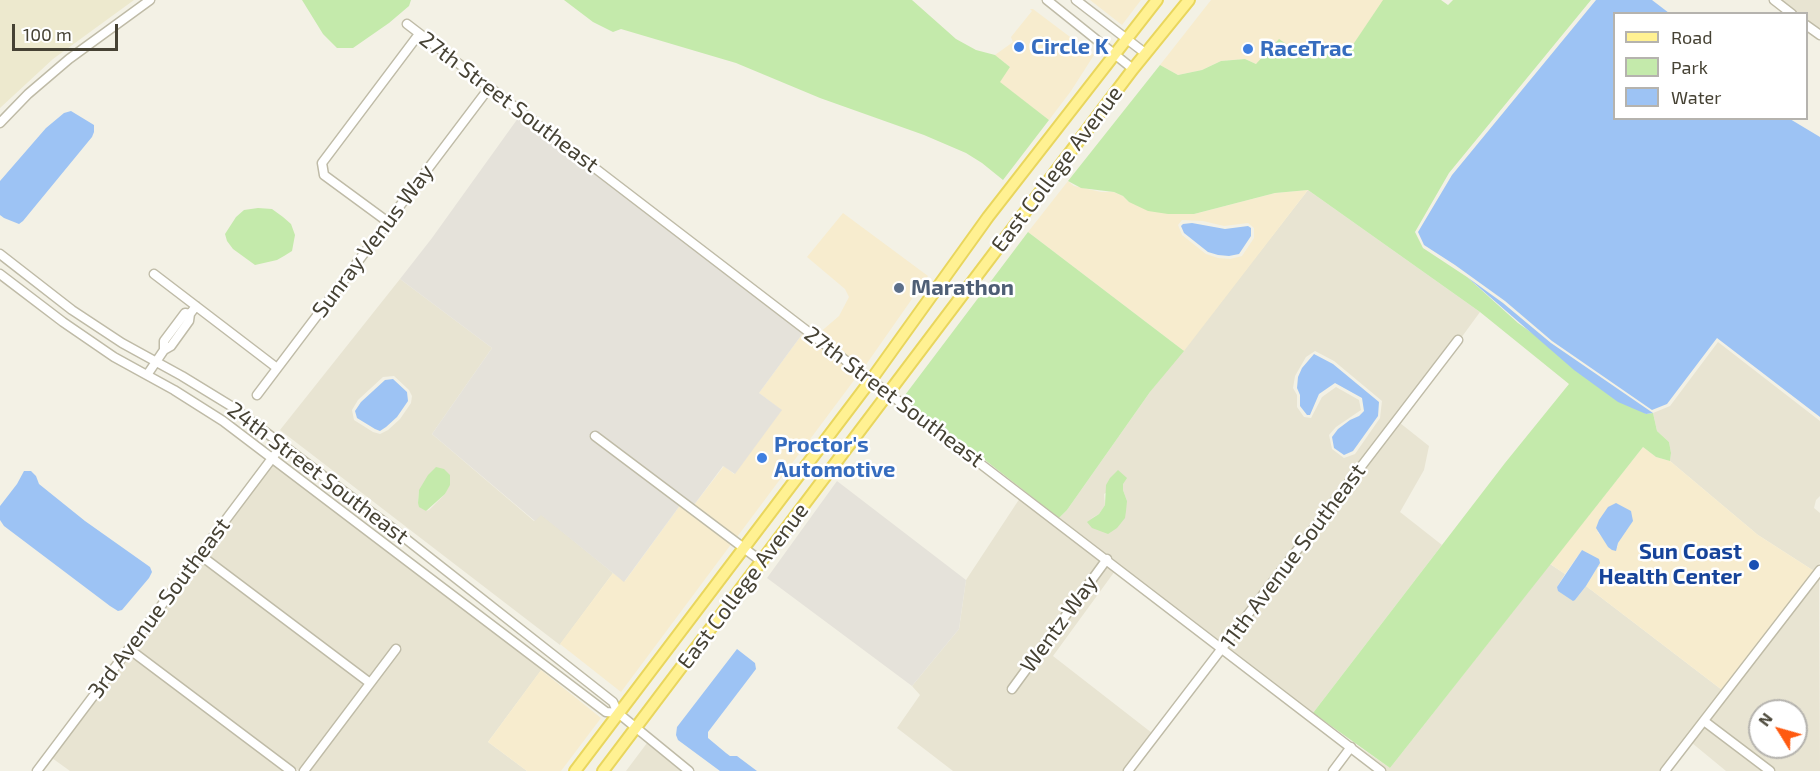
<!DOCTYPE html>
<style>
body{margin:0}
#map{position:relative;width:1820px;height:771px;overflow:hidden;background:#f3f1e5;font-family:"Exo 2",sans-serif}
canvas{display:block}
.legend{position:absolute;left:1613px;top:12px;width:195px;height:108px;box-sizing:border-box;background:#fff;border:2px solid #b5b3ae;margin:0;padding:8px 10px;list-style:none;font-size:18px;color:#464234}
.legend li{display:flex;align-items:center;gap:12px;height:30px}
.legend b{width:30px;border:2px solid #b5b3ae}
.north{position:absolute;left:1748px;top:699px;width:60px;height:60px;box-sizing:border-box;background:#fff;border:2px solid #b5b3ae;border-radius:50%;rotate:307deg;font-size:16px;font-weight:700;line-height:24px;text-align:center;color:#464234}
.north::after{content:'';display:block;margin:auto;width:21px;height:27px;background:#ff5a10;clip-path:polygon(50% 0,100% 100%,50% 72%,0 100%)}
.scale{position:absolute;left:12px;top:24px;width:106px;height:27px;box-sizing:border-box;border:3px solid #464234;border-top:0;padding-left:8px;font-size:18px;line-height:21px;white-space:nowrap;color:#464234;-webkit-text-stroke:4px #fff;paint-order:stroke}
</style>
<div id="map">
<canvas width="1820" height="771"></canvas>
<ul class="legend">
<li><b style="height:8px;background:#fff192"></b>Road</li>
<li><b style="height:16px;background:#c4eaab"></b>Park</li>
<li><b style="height:16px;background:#9dc3f4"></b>Water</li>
</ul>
<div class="north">N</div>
<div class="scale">100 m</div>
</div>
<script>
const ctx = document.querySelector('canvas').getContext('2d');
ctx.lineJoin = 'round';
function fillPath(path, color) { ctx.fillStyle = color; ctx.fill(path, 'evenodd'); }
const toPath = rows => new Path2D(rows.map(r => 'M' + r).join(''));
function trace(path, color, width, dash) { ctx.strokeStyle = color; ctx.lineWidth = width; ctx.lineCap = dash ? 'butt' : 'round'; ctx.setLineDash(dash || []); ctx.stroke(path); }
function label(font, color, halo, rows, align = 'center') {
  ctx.font = font + ' "Exo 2",sans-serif'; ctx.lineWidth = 5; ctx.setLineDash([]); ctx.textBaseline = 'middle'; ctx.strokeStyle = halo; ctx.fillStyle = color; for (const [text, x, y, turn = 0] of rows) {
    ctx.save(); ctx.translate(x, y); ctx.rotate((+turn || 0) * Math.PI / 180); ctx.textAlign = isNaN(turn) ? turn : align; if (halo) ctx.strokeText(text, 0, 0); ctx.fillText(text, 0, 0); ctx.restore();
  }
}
fillPath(toPath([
 [1781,0,1820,0,1820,31,1807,20,1806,14,1798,13],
 [1308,190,1480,312,1461,338,1457,335,1222,643,1059,518,1067,510,1150,392],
 [1315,351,1334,361,1382,401,1380,418,1355,454,1344,458,1332,449,1329,435,1336,427,1361,410,1359,400,1336,387,1322,397,1311,418,1304,417,1297,407,1297,395,1293,388,1295,376,1306,357],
 [1123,483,1123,490,1127,501,1090,519,1099,514,1105,505,1104,494],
 [400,279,492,348,432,434,534,521,541,514,613,573,560,645,280,430],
 [394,376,409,390,412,396,411,403,400,419,388,430,380,434,373,432,354,420,352,410,358,400,383,377],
 [450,480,445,494,429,510,426,511,418,503,419,490],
 [1718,342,1820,421,1820,496,1816,500,1814,508,1820,513,1820,563,1814,571,1758,535,1670,461,1671,453,1669,442,1657,431,1653,413,1670,406],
 [1400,423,1429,446,1424,470,1400,512,1442,545,1313,713,1228,648],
 [273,464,542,669,488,742,527,771,309,771,402,648,395,644,369,678,206,554],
 [1020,498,1101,560,1006,689,1013,694,1108,565,1115,571,1053,656,1152,733,1123,771,953,771,897,728,920,695,912,686,959,629,966,580],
 [201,560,365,684,299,771,135,648],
 [1550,564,1565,574,1557,587,1575,600,1586,586,1722,690,1660,771,1387,771,1354,745,1355,744,1390,768],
 [1819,578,1820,771,1776,771,1709,720],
 [1760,711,1796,711,1796,747,1760,747],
 [131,654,285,771,70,771,52,758],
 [1705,726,1764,771,1726,771,1692,743],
 [647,743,683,771,626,771]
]), '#e8e4d2');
fillPath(toPath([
 [1090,0,1141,0,1122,25],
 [1211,0,1383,0,1383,2,1346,55,1316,52,1304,56,1256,64,1245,59,1221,61,1202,70,1178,75,1160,65],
 [1030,9,1033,9,1094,55,1071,91,1049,120,999,82,1010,67,995,55,1013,42,1011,37,1032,11],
 [1068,181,1074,186,1101,192,1114,192,1123,196,1129,202,1194,214,1275,193,1308,190,1184,351,1028,232],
 [1182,220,1203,221,1224,226,1248,223,1254,228,1254,238,1242,256,1230,259,1218,258,1206,254,1182,235,1178,225],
 [843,213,928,276,863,369,818,334,839,316,849,297,845,289,807,257],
 [803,333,858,375,737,537,694,505,724,466,734,474,781,410,759,393],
 [1643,447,1656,457,1670,461,1758,535,1814,571,1722,690,1586,586,1600,563,1582,550,1565,574,1550,564],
 [1633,520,1618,543,1618,547,1608,547,1603,538,1597,532],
 [681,504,732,543,621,692,560,644,613,573,625,581],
 [541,670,601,718,561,771,527,771,488,742]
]), '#f7ecce');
fillPath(toPath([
 [521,114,803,333,759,393,782,410,735,474,723,466,694,505,594,430,589,436,681,504,624,582,541,515,535,521,432,434,492,348,400,279,432,238],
 [837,481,966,580,959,629,912,686,767,578]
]), '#e5e2da');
fillPath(toPath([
 [0,0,134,0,53,59,0,108]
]), '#ede9ce');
fillPath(toPath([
 [302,0,411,0,409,6,389,23,353,48,337,48,323,34],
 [564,0,912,0,956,39,976,50,995,55,1010,67,1000,82,1049,120,1003,180,982,163,966,153,924,135,820,98,736,63,621,29,613,32,593,22],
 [1383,0,1441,0,1448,5,1453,0,1591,0,1449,173,1415,232,1423,248,1467,277,1518,323,1646,414,1653,413,1657,431,1669,442,1671,453,1670,461,1656,457,1643,447,1390,768,1313,713,1505,463,1569,384,1480,312,1308,190,1275,193,1194,214,1168,214,1148,211,1129,202,1123,196,1114,192,1081,188,1068,181,1160,65,1178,75,1202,70,1221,61,1245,59,1256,64,1279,39,1304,56,1316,52,1346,55],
 [258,208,272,209,283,217,291,224,295,235,292,251,284,256,277,260,255,265,233,249,227,241,225,234,236,217,244,210],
 [1028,232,1184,351,1150,392,1067,510,1059,518,962,442,902,399],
 [436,467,444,469,450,475,450,485,445,494,426,511,419,507,418,503,419,490,428,475],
 [1118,470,1127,478,1123,484,1123,490,1127,501,1126,511,1125,518,1117,528,1108,534,1092,528,1087,522,1099,514,1105,505,1106,485,1110,478]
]), '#c4eaab');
fillPath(toPath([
 [1596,0,1652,0,1669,13,1614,14,1614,118,1790,119,1820,137,1820,417,1717,338,1667,404,1652,410,1552,341,1505,301,1455,265,1424,245,1418,232,1452,175],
 [71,111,94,125,94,132,92,137,23,221,19,224,4,218,0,215,0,181,46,128,64,113],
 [1192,223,1225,229,1248,226,1251,228,1251,236,1239,254,1229,256,1218,255,1208,252,1184,233,1181,226,1183,224],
 [1467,277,1503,303,1551,343,1653,413,1646,414,1618,402,1574,370],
 [1314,354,1333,364,1379,402,1378,416,1353,451,1344,455,1334,448,1332,437,1338,429,1350,420,1359,416,1364,411,1362,398,1335,383,1319,394,1310,415,1307,415,1300,406,1300,395,1297,388,1298,377,1302,368],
 [393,379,407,392,408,401,397,417,386,427,380,431,375,429,357,418,355,411,361,402,385,380],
 [24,471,31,471,36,476,39,484,85,521,150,567,152,572,149,578,122,610,118,611,110,606,4,526,0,520,0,506,17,484],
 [1616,503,1631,511,1633,521,1618,543,1616,551,1612,550,1608,547,1596,528,1599,520,1608,507],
 [1582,550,1599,559,1600,563,1586,586,1575,600,1573,601,1558,591,1557,587],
 [737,649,755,663,756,669,708,732,708,738,726,753,730,756,737,756,757,771,720,771,678,740,676,735,677,727]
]), '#9dc3f4');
const minor = toPath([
 [1047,0,1133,69],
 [1076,0,1145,53],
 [1774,0,1792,14],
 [407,24,1381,771],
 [1806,25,1820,35],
 [0,123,28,94,69,59,150,0],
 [388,222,324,175,322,163,419,34],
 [0,254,72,310,122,343,182,376,231,406,392,528,613,702,618,713,689,771],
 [0,274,63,322,114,357,174,390,223,421,606,712,618,713],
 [154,274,277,368],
 [164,350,164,341,185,313,190,314],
 [147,375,164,350,171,346,189,321,190,314,196,306],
 [257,395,489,88],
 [595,436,761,561],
 [200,555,370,683],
 [129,649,291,771],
 [1012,689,1107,559],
 [1704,721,1770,771],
 [37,771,282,445],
 [304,771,396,649],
 [1128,771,1458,340],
 [1333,771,1351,747],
 [1665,771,1820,570]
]);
const major = toPath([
 [575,771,871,380,988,217,1157,0],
 [603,771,1133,69,1189,0]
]);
trace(minor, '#bfbba7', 11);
trace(major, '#e9d65d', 14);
trace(minor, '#fff', 8);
trace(major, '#fff192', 10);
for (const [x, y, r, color] of [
 [1019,47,6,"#3f7fe0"],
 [1248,49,6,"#3f7fe0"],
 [899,288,6,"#5c6f8a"],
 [762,458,6,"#3f7fe0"],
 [1754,565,6,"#1a4fb4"]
]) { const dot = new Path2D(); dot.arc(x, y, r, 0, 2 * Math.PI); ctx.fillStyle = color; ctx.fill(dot); trace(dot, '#fff', 2); }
label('bold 22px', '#366cbe', '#fff', [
 ["Circle K",1031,47],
 ["RaceTrac",1260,49],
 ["Proctor's",774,445],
 ["Automotive",774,470]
], 'left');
label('22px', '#464234', '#fff', [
 ["27th Street Southeast",509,102,37],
 ["East College Avenue",1057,169,-53],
 ["Sunray Venus Way",373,241,-53],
 ["27th Street Southeast",894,397,37],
 ["24th Street Southeast",318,473,37],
 ["11th Avenue Southeast",1293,556,-53],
 ["East College Avenue",743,586,-53],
 ["3rd Avenue Southeast",159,608,-53],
 ["Wentz Way",1059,624,-54]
]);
label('bold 22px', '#4e5e75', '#fff', [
 ["Marathon",911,288]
], 'left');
label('bold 22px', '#164399', '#fff', [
 ["Sun Coast",1742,552],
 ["Health Center",1742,577]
], 'right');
</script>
